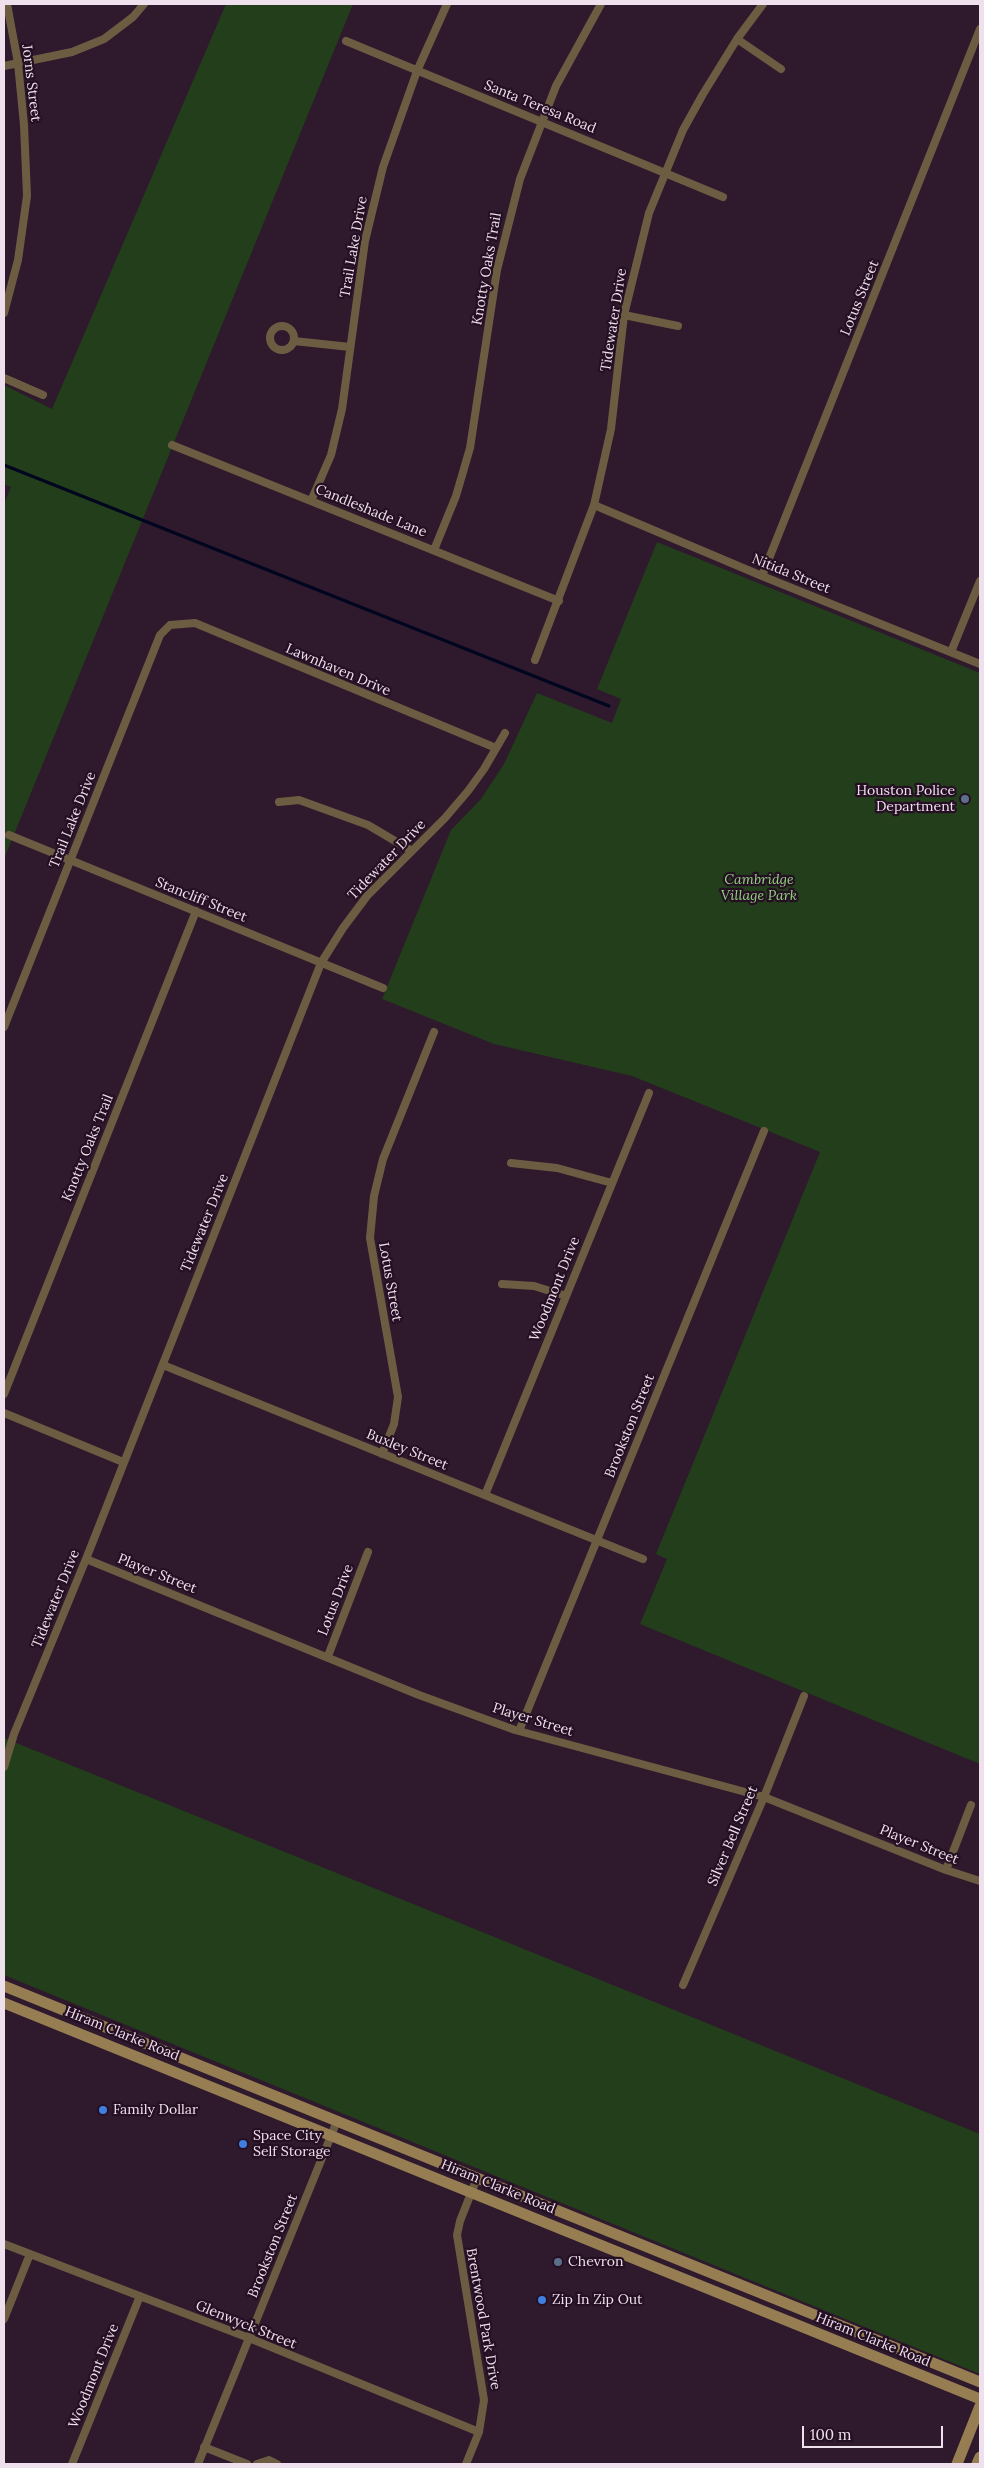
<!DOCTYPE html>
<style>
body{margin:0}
#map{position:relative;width:984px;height:2468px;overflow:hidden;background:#2e192d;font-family:Lora,serif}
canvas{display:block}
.frame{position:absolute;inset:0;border:5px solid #efe0ee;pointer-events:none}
.scale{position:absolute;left:802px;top:2426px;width:141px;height:22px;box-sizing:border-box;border:2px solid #efe0ee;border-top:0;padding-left:6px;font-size:15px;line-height:18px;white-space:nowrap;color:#efe0ee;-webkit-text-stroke:4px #240f23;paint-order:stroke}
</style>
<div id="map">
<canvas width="984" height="2468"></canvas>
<div class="frame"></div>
<div class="scale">100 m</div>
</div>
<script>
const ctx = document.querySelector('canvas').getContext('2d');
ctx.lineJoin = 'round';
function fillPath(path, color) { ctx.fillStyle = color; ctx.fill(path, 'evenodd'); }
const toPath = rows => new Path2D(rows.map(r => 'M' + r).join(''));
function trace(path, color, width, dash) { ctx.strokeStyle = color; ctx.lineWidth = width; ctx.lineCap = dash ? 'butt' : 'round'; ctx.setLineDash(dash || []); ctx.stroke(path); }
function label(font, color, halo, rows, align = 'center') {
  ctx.font = font + ' Lora,serif'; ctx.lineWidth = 4.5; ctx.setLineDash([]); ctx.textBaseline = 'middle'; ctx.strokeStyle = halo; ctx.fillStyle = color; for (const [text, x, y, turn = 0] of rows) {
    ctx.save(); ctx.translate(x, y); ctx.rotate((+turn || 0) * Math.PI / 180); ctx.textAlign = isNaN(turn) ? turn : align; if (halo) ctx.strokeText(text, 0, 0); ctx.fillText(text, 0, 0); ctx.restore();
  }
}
fillPath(toPath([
 [226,4,353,4,4,859,4,504,11,487,4,484,4,385,52,409],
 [657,542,980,673,980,1764,640,1624,667,1559,656,1554,820,1152,632,1076,494,1044,382,999,451,830,481,799,504,764,537,693,612,723,621,699,597,689],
 [4,1738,980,2134,980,2374,4,1975]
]), '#233e1b');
trace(toPath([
 [4,465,609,706]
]), '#00061f', 3);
trace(toPath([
 [737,39,781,69],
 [346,41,723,197],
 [4,66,72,52,104,39,133,17,144,4],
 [4,313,18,260,27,196,24,125,18,63,7,4],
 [624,315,678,326],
 '270 338a12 12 0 1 1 24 0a12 12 0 1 1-24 0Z',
 [294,341,350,347],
 [4,378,43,395],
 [172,445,559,601],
 [311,501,331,455,342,409,365,241,383,167,417,71,447,4],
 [594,505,762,576,980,664],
 [434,550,456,496,470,448,497,270,520,179,556,86,601,4],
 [762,576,980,29],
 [951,652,980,581],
 [535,660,594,505,611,429,624,315,649,213,683,130,703,94,737,39,763,4],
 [279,802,299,800,368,825,412,851],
 [9,835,383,988],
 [4,1027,160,635,170,625,195,623,496,748],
 [511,1163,557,1168,612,1183],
 [502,1284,534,1286,566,1296],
 [163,1365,643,1559],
 [4,1394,196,911],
 [4,1413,123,1462],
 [382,1454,394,1424,398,1397,370,1238,374,1196,383,1159,434,1032],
 [485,1495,649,1093],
 [86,1559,419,1695,515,1730,764,1797,946,1870,980,1881],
 [328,1656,368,1552],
 [519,1731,764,1131],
 [4,1767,14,1734,86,1559,321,963,343,928,367,896,445,818,468,791,484,769,505,733],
 [946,1870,971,1805],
 [683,1985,764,1797,804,1696],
 [4,2244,249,2338,479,2432],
 [4,2319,30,2254],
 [204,2447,247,2464],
 [72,2464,140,2296],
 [198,2464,337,2121],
 [257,2464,269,2460,277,2464],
 [466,2464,479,2432,484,2400,457,2235,460,2221,477,2178]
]), '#6c5d42', 8);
trace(toPath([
 [4,1986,980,2382],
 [4,2003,980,2399],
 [957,2464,980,2406],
 [977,2464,980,2457]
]), '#967e52', 11);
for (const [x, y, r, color] of [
 [965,799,5,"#5c6f8a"],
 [103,2110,5,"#3f7fe0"],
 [243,2144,5,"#3f7fe0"],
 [558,2262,5,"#5c6f8a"],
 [542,2300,5,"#3f7fe0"]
]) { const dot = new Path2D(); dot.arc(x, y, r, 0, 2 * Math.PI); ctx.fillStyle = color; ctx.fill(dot); trace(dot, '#240f23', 2); }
label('14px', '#efe0ee', '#240f23', [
 ["Jorns Street",31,83,83],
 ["Santa Teresa Road",540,107,22],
 ["Trail Lake Drive",354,247,-80],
 ["Knotty Oaks Trail",487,269,-80],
 ["Lotus Street",860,298,-68],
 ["Tidewater Drive",614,320,-81],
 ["Candleshade Lane",371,511,22],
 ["Nitida Street",791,574,22],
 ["Lawnhaven Drive",338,670,23],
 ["Trail Lake Drive",73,820,-68],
 ["Tidewater Drive",387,860,-46],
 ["Stancliff Street",201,900,22],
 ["Knotty Oaks Trail",88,1148,-68],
 ["Tidewater Drive",205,1223,-68],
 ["Lotus Street",390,1282,80],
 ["Woodmont Drive",555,1289,-68],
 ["Brookston Street",630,1426,-68],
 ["Buxley Street",407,1450,22],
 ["Player Street",157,1574,22],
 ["Tidewater Drive",56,1599,-68],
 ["Lotus Drive",336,1600,-69],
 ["Player Street",533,1720,17],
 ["Silver Bell Street",733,1836,-67],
 ["Player Street",919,1845,22],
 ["Hiram Clarke Road",122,2034,22],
 ["Hiram Clarke Road",498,2187,22],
 ["Brookston Street",273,2246,-68],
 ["Brentwood Park Drive",483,2319,80],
 ["Glenwyck Street",246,2325,22],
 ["Hiram Clarke Road",873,2340,22],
 ["Woodmont Drive",94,2376,-68]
]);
label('14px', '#efe0ee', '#240f23', [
 ["Houston Police",955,791,"right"],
 ["Department",955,807,"right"],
 ["Family Dollar",113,2110],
 ["Space City",253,2136],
 ["Self Storage",253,2152],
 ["Chevron",568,2262],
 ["Zip In Zip Out",552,2300]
], 'left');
label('italic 14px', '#92d27f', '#240f23', [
 ["Cambridge",759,880],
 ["Village Park",759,896]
]);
</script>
